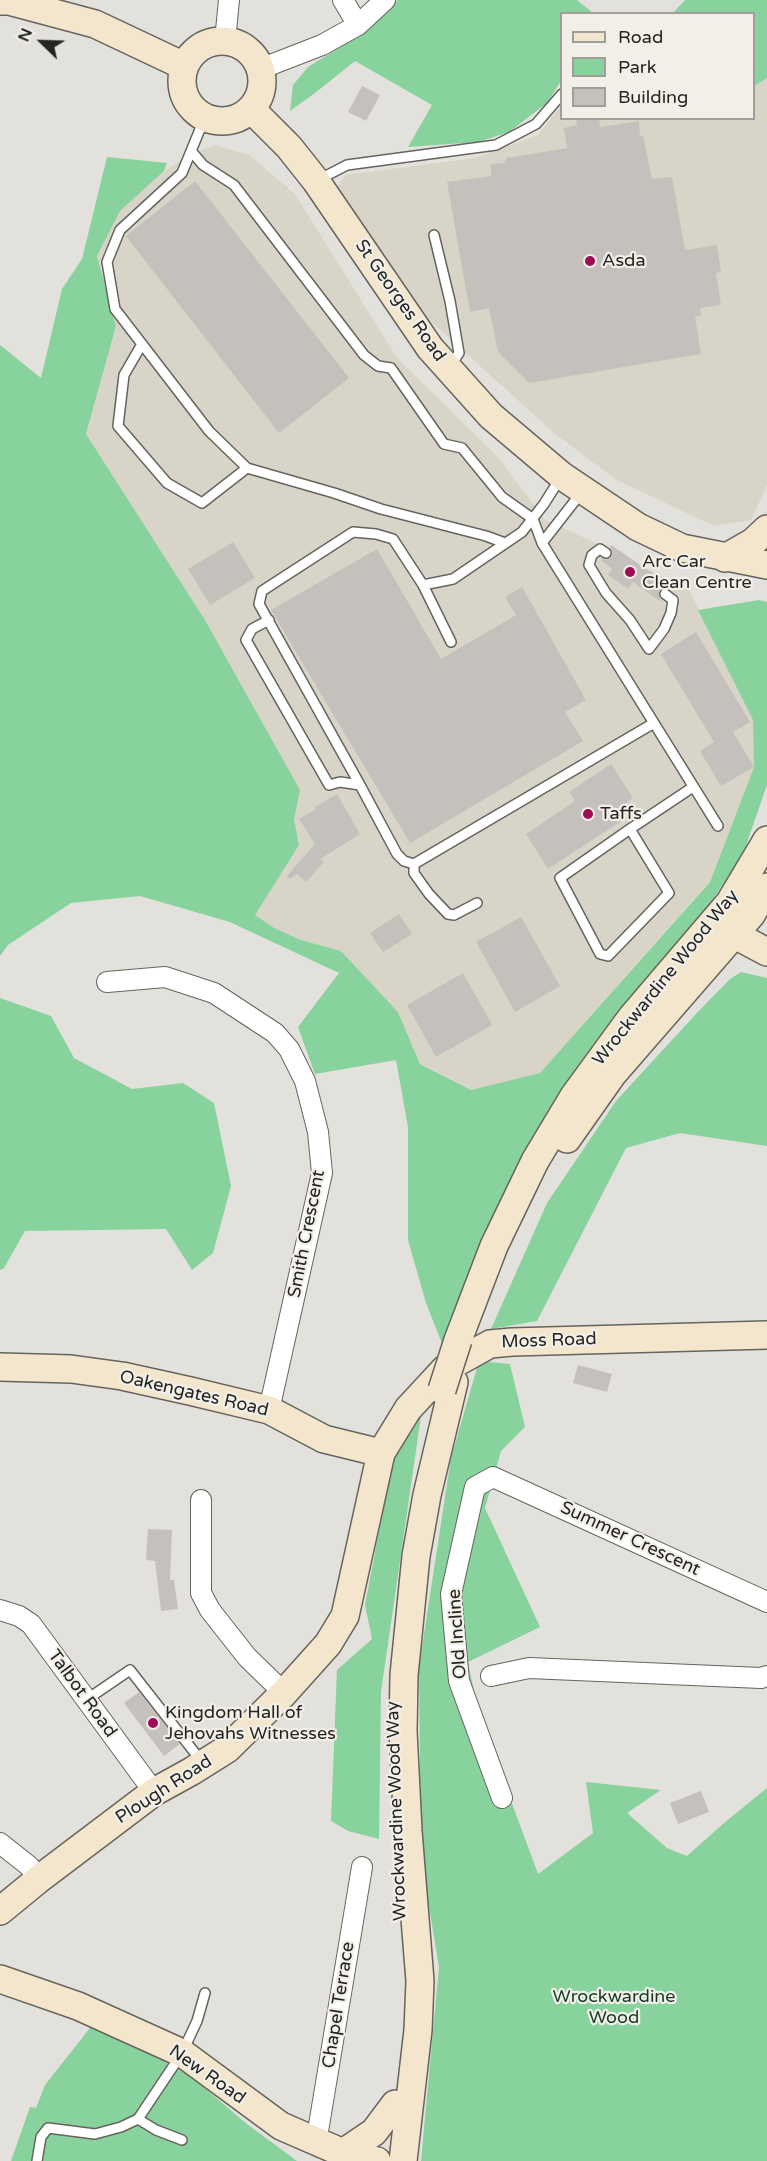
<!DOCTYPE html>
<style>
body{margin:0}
#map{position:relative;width:767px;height:2161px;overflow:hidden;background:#e3e1db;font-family:"Varela Round",sans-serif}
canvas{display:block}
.legend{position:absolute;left:560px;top:12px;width:195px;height:108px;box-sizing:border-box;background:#f1efe8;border:2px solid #9f9e98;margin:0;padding:8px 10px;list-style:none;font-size:18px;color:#242421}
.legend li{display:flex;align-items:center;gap:12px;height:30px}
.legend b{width:30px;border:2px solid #9f9e98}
.north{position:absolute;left:12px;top:12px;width:60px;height:60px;-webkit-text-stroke:4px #f1efe8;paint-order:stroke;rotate:293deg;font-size:16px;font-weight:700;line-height:24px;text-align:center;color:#242421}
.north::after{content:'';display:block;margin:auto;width:21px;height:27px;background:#242421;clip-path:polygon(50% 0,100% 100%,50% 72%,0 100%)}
</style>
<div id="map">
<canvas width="767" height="2161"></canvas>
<ul class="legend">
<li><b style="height:8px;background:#f3e6cc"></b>Road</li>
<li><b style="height:16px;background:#88d29e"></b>Park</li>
<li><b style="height:16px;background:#c6c0bc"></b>Building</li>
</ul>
<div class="north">N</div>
</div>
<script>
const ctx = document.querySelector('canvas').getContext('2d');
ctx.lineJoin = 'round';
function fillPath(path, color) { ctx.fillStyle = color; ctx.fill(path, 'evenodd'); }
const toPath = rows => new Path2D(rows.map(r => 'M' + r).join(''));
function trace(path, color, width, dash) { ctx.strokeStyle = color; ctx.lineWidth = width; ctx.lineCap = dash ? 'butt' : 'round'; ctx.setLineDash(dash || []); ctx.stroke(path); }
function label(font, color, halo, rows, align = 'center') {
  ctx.font = font + ' "Varela Round",sans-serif'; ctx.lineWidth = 4.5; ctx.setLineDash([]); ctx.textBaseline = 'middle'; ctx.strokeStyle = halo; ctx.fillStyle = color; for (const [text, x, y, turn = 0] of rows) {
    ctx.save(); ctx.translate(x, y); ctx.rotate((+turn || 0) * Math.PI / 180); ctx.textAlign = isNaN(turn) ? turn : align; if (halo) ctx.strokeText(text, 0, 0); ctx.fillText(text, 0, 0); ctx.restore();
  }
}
fillPath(toPath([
 [767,78,767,485,751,520,714,526,615,479,554,433,425,316,337,187,346,175,475,158,538,135,561,106,562,118,754,118,754,86],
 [215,145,249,155,295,194,397,358,498,457,545,520,596,543,689,590,753,719,754,767,710,881,540,1073,471,1090,420,1063,398,1012,341,951,301,940,274,928,254,915,299,845,294,819,300,790,205,620,86,434,116,326,97,256,120,211,164,171,189,156]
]), '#d8d4c8');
fillPath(toPath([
 [398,0,577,0,593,13,562,14,561,81,547,103,509,132,478,142,408,147,432,105,355,61,315,93,290,111,293,85,308,67,355,38],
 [685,0,767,0,767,78,754,86,754,14,673,13],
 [107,157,167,163,164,171,120,211,97,256,116,326,86,434,205,620,300,790,294,819,299,845,255,915,274,928,301,940,341,951,398,1012,420,1064,471,1090,540,1073,710,882,754,767,753,720,698,610,759,600,767,602,767,785,742,857,668,963,583,1059,511,1183,443,1346,426,1303,408,1240,408,1127,396,1060,315,1074,298,1027,339,973,230,922,140,896,71,903,8,945,0,956,0,345,41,378,62,289,82,259],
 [741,972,767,978,767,1146,680,1133,626,1148,537,1321,491,1329,547,1203,616,1101,694,1016,730,979],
 [0,998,51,1016,74,1058,132,1089,183,1083,214,1103,231,1186,213,1253,192,1270,166,1229,25,1231,4,1268,0,1270],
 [479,1361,510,1364,525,1427,501,1451,485,1508,540,1627,468,1662,478,1711,538,1874,593,1833,586,1782,661,1790,627,1813,667,1848,687,1856,724,1823,767,1788,767,2161,421,2161,439,1967,421,1858,419,1667,451,1458],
 [421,1416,381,1692,379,1839,348,1831,331,1821,337,1670,372,1639,365,1605,392,1463],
 [93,2024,188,2074,247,2124,297,2161,11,2161,30,2107,36,2108,45,2085]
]), '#88d29e');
fillPath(toPath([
 [362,86,380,95,366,121,348,112],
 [576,118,599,118,600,127,639,121,640,136,643,136,652,179,672,177,685,250,717,245,721,272,716,273,721,305,700,308,701,316,695,316,701,354,529,383,498,352,489,308,470,312,447,182,491,176,491,164,505,163,506,158,567,148,564,128,577,125],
 [195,181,349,378,279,433,126,236],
 [233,542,255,578,210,605,188,569],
 [611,545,670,585,668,588,663,588,659,590,660,601,633,582,628,589,608,575,612,568,601,561,602,558,606,560,611,557,613,553,610,547],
 [377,549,441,659,516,615,505,597,522,587,586,700,565,712,583,741,410,843,271,610],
 [696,632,750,722,733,732,754,767,721,786,700,751,714,742,661,654],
 [611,764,633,798,618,809,624,819,548,869,526,834,575,801,569,792],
 [337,794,360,834,320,859,324,862,306,882,297,874,290,879,287,876,315,844,299,819,316,809,315,807],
 [399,914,412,934,383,952,370,933],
 [521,917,560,986,515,1012,476,942],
 [463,973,492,1025,436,1057,407,1005],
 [578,1365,612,1374,607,1392,573,1383],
 [148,1529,172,1530,170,1580,174,1580,178,1609,161,1611,155,1561,146,1560],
 [139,1692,180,1744,164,1756,124,1703],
 [701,1791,709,1812,678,1824,670,1803]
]), '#c6c0bc');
const lane = toPath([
 [205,117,182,173,120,230,107,262,115,309,209,431,247,468,334,493,381,509,486,536,505,543],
 [192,152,203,165,234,185,364,355,378,366,391,368,444,444,462,448,502,497,533,519,542,543,718,826],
 [318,180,347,165,496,145,536,124,562,94],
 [434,235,450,301,459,353,451,365],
 [142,344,124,375,118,426,167,483,202,503,247,468],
 [561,477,544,504,522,532,453,579,423,585,393,539,376,534,353,532,262,591,259,604,360,785,397,854,404,861,414,864,654,723],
 [542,543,581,493],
 [606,553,600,549,592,555,589,565,606,593,630,620,649,649,664,629,671,613,673,600,665,594],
 [423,585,451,642],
 [269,620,252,629,246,640,329,785,340,782,360,785],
 [630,829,669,893,608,956,600,954,560,878,630,829,693,787],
 [414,864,414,873,429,894,448,914,454,915,477,903],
 [86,1700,130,1670,202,1762],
 [138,2119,156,2130,182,2140],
 [37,2161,41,2137,48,2128,95,2134,121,2127,138,2119,182,2053,197,2021,205,1993]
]);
const street = toPath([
 [343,0,358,25],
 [225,41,229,0],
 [260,69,322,45,358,25,385,0],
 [107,982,165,977,214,993,275,1033,289,1049,305,1081,318,1132,322,1173,269,1410],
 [201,1500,201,1593,210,1610,247,1657,284,1693],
 [0,1610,19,1616,31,1624,154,1792],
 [491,1676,529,1668,761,1678,767,1676],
 [502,1798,459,1681,451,1594,475,1487,493,1477,767,1602],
 [0,1843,29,1866,39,1879],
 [316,2143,362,1867]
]);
const secondary = toPath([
 [0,1,9,1,95,24,184,66],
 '182 81a40 40 0 1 1 80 0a40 40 0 1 1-80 0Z',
 [251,109,289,147,316,181,430,348,491,416,562,476,638,527,682,548,767,565],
 [725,558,753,542,767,529],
 [720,927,767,952],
 [567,1139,612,1075,751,915,767,887],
 [458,1340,494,1246,535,1161,574,1096,631,1018,730,902,767,840],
 [0,1367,71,1369,122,1376,190,1391,269,1410,324,1439,381,1453],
 [0,1911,39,1879,154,1792,192,1771,227,1749,284,1693,328,1644,345,1616,381,1453,408,1409,445,1369,490,1344,512,1342,767,1335],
 [0,1979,78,2006,182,2053,281,2126,343,2153,377,2161],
 [351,2161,343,2153,374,2132,395,2104],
 [403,2161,418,2030,420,1981,408,1831,403,1731,404,1675,416,1556,427,1495,454,1382]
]);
trace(lane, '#66645e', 12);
trace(street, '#66645e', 22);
trace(secondary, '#66645e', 30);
trace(lane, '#fff', 9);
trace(street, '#fff', 20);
trace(secondary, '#f3e6cc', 27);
const secondaryBridge = toPath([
 [442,1390,458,1340]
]);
trace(secondaryBridge, '#66645e', 30, []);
trace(secondaryBridge, '#f3e6cc', 27);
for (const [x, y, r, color] of [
 [590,261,6,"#9e0c56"],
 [630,572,6,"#9e0c56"],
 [588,814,6,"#9e0c56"],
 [153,1723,6,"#9e0c56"]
]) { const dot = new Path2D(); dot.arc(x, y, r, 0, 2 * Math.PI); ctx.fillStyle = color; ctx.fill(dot); trace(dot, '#f1efe8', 2); }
label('18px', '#242421', '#f1efe8', [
 ["Asda",602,261],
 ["Arc Car",642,562],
 ["Clean Centre",642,583],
 ["Taffs",600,814],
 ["Kingdom Hall of",165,1713],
 ["Jehovahs Witnesses",165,1734]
], 'left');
label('18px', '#242421', '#f1efe8', [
 ["St Georges Road",400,301,55],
 ["Wrockwardine Wood Way",666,978,-51],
 ["Smith Crescent",307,1234,-79],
 ["Moss Road",549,1341,-2],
 ["Oakengates Road",194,1394,13],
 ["Summer Crescent",630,1539,25],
 ["Old Incline",458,1634,-94],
 ["Talbot Road",82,1694,54],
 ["Plough Road",164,1790,-33],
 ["Wrockwardine Wood Way",397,1811,-92],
 ["Chapel Terrace",339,2005,-81],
 ["New Road",207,2075,35]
]);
label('18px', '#133b22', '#f1efe8', [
 ["Wrockwardine",614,1997],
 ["Wood",614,2018]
]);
</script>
